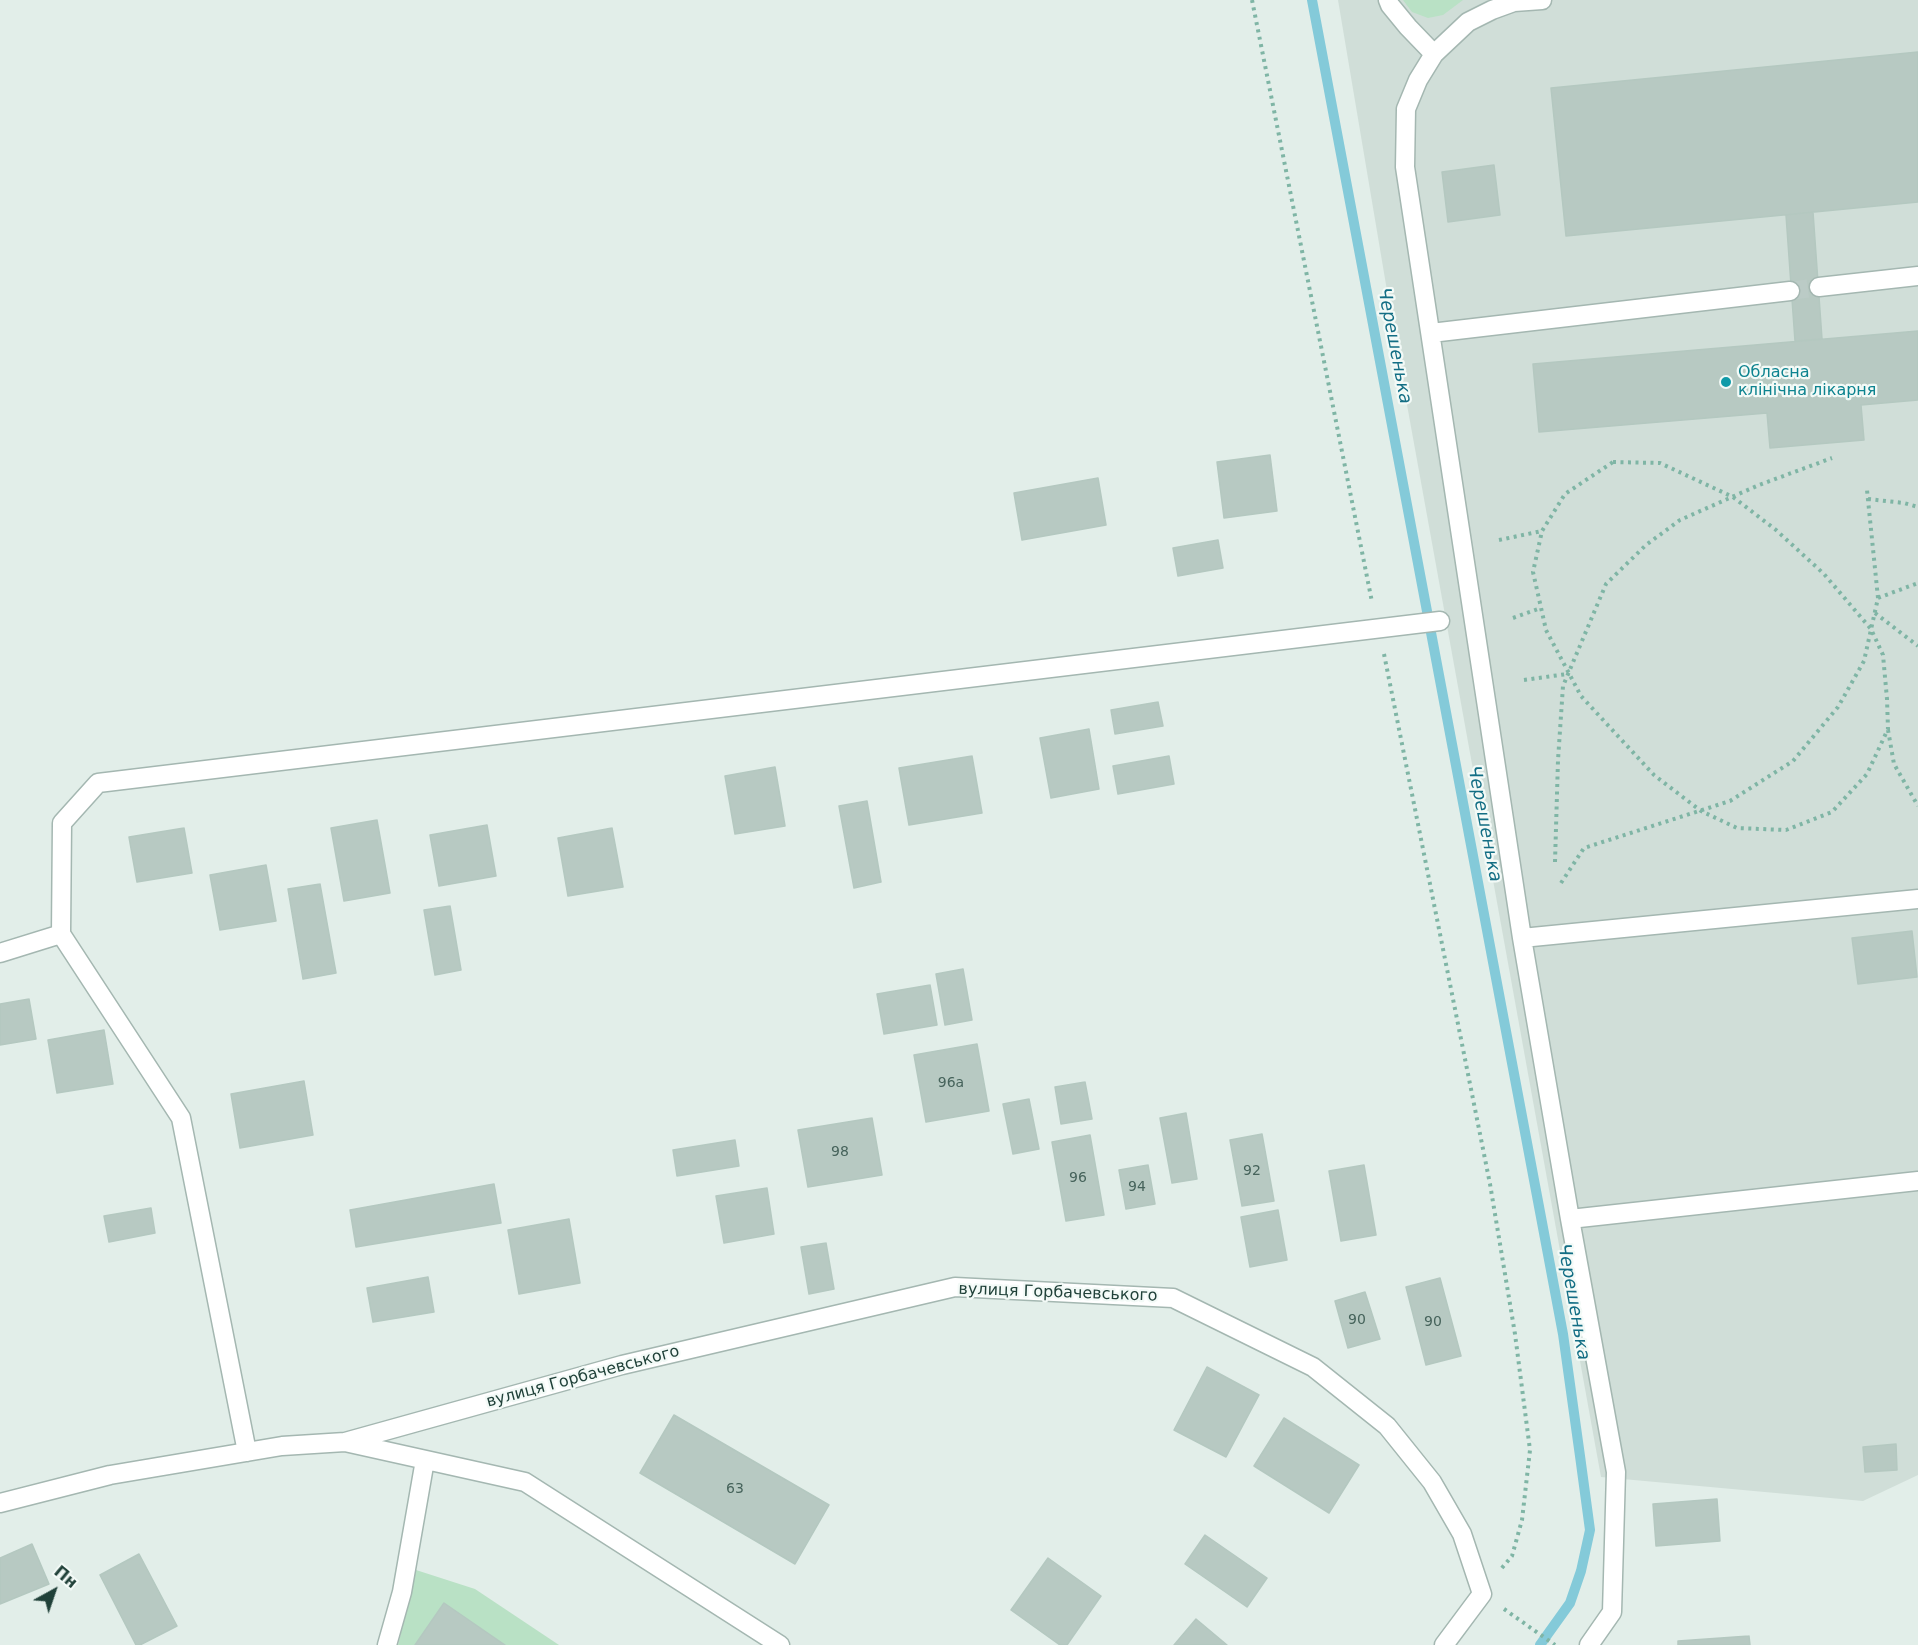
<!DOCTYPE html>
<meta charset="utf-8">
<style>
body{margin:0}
#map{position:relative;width:1918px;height:1645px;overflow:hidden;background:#e2eee9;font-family:"DejaVu Sans",sans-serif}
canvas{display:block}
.north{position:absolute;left:24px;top:1561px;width:60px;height:60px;-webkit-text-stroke:4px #f3faf7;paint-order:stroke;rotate:40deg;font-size:16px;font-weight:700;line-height:24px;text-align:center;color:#204139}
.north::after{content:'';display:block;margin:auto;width:21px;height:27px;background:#204139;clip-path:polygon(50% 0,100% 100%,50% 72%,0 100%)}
</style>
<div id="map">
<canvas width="1918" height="1645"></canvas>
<div class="north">Пн</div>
</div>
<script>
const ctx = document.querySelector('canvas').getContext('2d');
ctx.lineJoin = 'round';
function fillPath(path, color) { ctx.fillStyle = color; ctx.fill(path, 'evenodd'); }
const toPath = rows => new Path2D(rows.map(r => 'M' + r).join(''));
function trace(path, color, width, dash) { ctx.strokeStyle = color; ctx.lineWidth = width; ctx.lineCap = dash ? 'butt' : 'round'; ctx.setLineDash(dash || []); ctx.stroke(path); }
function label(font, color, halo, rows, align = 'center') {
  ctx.font = font + ' "DejaVu Sans",sans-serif'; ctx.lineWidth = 4.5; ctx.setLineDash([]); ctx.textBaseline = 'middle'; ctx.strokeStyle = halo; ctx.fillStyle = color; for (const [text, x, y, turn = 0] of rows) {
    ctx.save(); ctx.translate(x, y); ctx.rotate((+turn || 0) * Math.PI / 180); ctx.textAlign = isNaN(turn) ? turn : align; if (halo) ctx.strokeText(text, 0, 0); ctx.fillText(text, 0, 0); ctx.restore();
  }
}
fillPath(toPath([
 [1338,0,1918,0,1918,1475,1863,1501,1601,1477,1396,344]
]), '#d0ded8');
fillPath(toPath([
 [1403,0,1463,0,1443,15,1428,18,1412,12],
 [416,1570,475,1589,559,1645,398,1645]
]), '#b9e1c5');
trace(toPath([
 [1312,0,1563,1334,1580,1456,1590,1530,1581,1571,1570,1603,1540,1645]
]), '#84cad9', 10);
const building = toPath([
 [1918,52,1918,202,1566,236,1551,88,1918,52],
 [1494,165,1500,215,1448,222,1442,172,1494,165],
 [1813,212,1822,339,1795,341,1786,215,1813,212],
 [1918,331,1918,400,1861,405,1864,440,1770,448,1767,413,1539,432,1533,364,1918,331],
 [1270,455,1277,511,1224,518,1217,462,1270,455],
 [1098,478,1106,525,1022,540,1014,493,1098,478],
 [1218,540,1223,568,1178,576,1173,548,1218,540],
 [1158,702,1163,726,1115,734,1111,710,1158,702],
 [1089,729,1099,789,1051,798,1040,738,1089,729],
 [972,756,982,813,909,825,899,768,972,756],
 [1169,756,1174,784,1118,794,1113,766,1169,756],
 [775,767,785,826,735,834,725,776,775,767],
 [867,801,881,882,854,888,839,806,867,801],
 [377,820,390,893,344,901,331,828,377,820],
 [487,825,496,876,439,886,430,835,487,825],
 [184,828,192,873,137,882,129,837,184,828],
 [612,828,623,887,568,896,558,838,612,828],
 [266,865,276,921,220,930,210,875,266,865],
 [320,884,336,973,303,979,288,889,320,884],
 [450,906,461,970,435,975,424,910,450,906],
 [1912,931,1917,977,1858,984,1852,938,1912,931],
 [963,969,972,1020,945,1025,936,974,963,969],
 [930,985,937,1025,884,1034,877,994,930,985],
 [29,999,36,1039,0,1045,0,1004,29,999],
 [104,1030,113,1084,57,1093,48,1040,104,1030],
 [977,1044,989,1111,926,1122,914,1055,977,1044],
 [304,1081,313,1135,240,1148,231,1094,304,1081],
 [1085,1082,1092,1119,1061,1124,1055,1087,1085,1082],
 [1029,1099,1039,1149,1013,1154,1003,1104,1029,1099],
 [1186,1113,1197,1179,1172,1183,1160,1118,1186,1113],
 [872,1118,882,1175,808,1187,798,1130,872,1118],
 [1262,1134,1274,1201,1242,1206,1230,1140,1262,1134],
 [1090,1135,1104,1215,1066,1221,1052,1142,1090,1135],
 [735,1140,739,1166,677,1176,673,1150,735,1140],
 [1148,1165,1155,1204,1126,1209,1119,1170,1148,1165],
 [1364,1165,1376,1235,1341,1241,1329,1171,1364,1165],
 [494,1184,501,1223,356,1247,350,1210,494,1184],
 [767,1188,774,1234,724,1243,716,1196,767,1188],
 [151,1208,155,1233,109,1242,104,1216,151,1208],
 [1278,1210,1287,1260,1250,1267,1241,1217,1278,1210],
 [569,1219,580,1283,519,1294,508,1230,569,1219],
 [826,1243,834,1289,809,1294,801,1247,826,1243],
 [428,1277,434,1312,373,1322,367,1288,428,1277],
 [1440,1278,1461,1356,1426,1365,1406,1287,1440,1278],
 [1365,1292,1380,1339,1348,1348,1335,1301,1365,1292],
 [1207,1367,1259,1395,1226,1457,1174,1430,1207,1367],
 [674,1415,829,1505,795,1564,640,1473,674,1415],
 [1284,1418,1359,1465,1329,1513,1254,1466,1284,1418],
 [1896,1444,1897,1470,1865,1472,1863,1447,1896,1444],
 [1717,1499,1720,1541,1656,1546,1653,1504,1717,1499],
 [1205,1535,1267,1578,1247,1607,1185,1564,1205,1535],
 [32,1544,49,1584,0,1604,0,1558,32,1544],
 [139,1554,177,1626,140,1645,136,1645,100,1575,139,1554],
 [1048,1558,1101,1596,1067,1645,1060,1645,1011,1610,1048,1558],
 [444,1603,505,1645,415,1645,444,1603],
 [1196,1619,1227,1645,1174,1645,1196,1619],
 [1749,1636,1750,1645,1678,1645,1678,1641,1749,1636]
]);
fillPath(building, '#b7c9c2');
trace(building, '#b4c8c0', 1.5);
trace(toPath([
 [1790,291,1819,287]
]), '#bbcbc6', 18, [18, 9]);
const minor = toPath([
 [1388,0,1390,5,1408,27,1434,54,1418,80,1406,109,1405,167,1522,938,1570,1219,1918,1181],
 [1434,54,1468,22,1492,10,1514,2,1542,0],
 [1819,287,1918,276],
 [1431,333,1790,291],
 [1522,938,1918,899],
 [0,953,61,934],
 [1570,1219,1616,1472,1612,1612,1589,1645],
 [345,1442,622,1365,955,1287,1173,1298,1313,1367,1387,1426,1432,1482,1462,1534,1482,1594,1444,1645],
 [247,1452,181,1118,61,934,62,823,98,783,1440,621],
 [0,1503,110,1475,282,1446,345,1442,525,1482,780,1645],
 [387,1645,402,1592,425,1460]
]);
trace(minor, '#a4b7b1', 21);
trace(toPath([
 [1252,0,1372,602],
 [1613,462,1660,463,1733,497,1776,530,1824,574,1871,629,1883,655,1887,699,1888,729,1867,774,1832,812,1786,830,1737,828,1701,811,1654,775,1581,696,1546,630,1533,572,1542,531,1565,494,1613,462],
 [1868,499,1904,503,1918,507],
 [1499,540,1542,531],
 [1878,598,1918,583],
 [1875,613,1918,646],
 [1513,618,1541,608],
 [1384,654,1490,1184,1515,1334,1530,1450,1522,1520,1512,1556,1501,1569],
 [1524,680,1567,674],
 [1888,730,1894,764,1918,806],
 [1555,862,1558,760,1563,686,1606,584,1646,545,1680,520,1759,485,1832,458],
 [1561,883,1584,848,1730,801,1793,761,1838,707,1864,661,1878,598,1867,490],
 [1504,1609,1555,1645]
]), '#7fb5a5', 4, [3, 4.5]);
trace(minor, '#fff', 18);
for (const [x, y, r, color] of [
 [1726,382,6,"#0f9aa8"]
]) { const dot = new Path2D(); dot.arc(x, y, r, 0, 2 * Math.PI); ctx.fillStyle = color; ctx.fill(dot); trace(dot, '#f3faf7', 2); }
label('14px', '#46635b', null, [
 ["96а",951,1083],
 ["98",840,1152],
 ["92",1252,1171],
 ["96",1078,1178],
 ["94",1137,1187],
 ["90",1357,1320],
 ["90",1433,1322],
 ["63",735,1489]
]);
label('16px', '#0d838f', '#f3faf7', [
 ["Обласна",1738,373],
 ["клінічна лікарня",1738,391]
], 'left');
label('16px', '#204139', '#f3faf7', [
 ["вулиця Горбачевського",1058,1293,2],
 ["вулиця Горбачевського",583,1377,-15]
]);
label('italic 18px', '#136e84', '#f3faf7', [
 ["Черешенька",1394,346,79],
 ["Черешенька",1484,824,79],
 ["Черешенька",1573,1302,80]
]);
</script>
